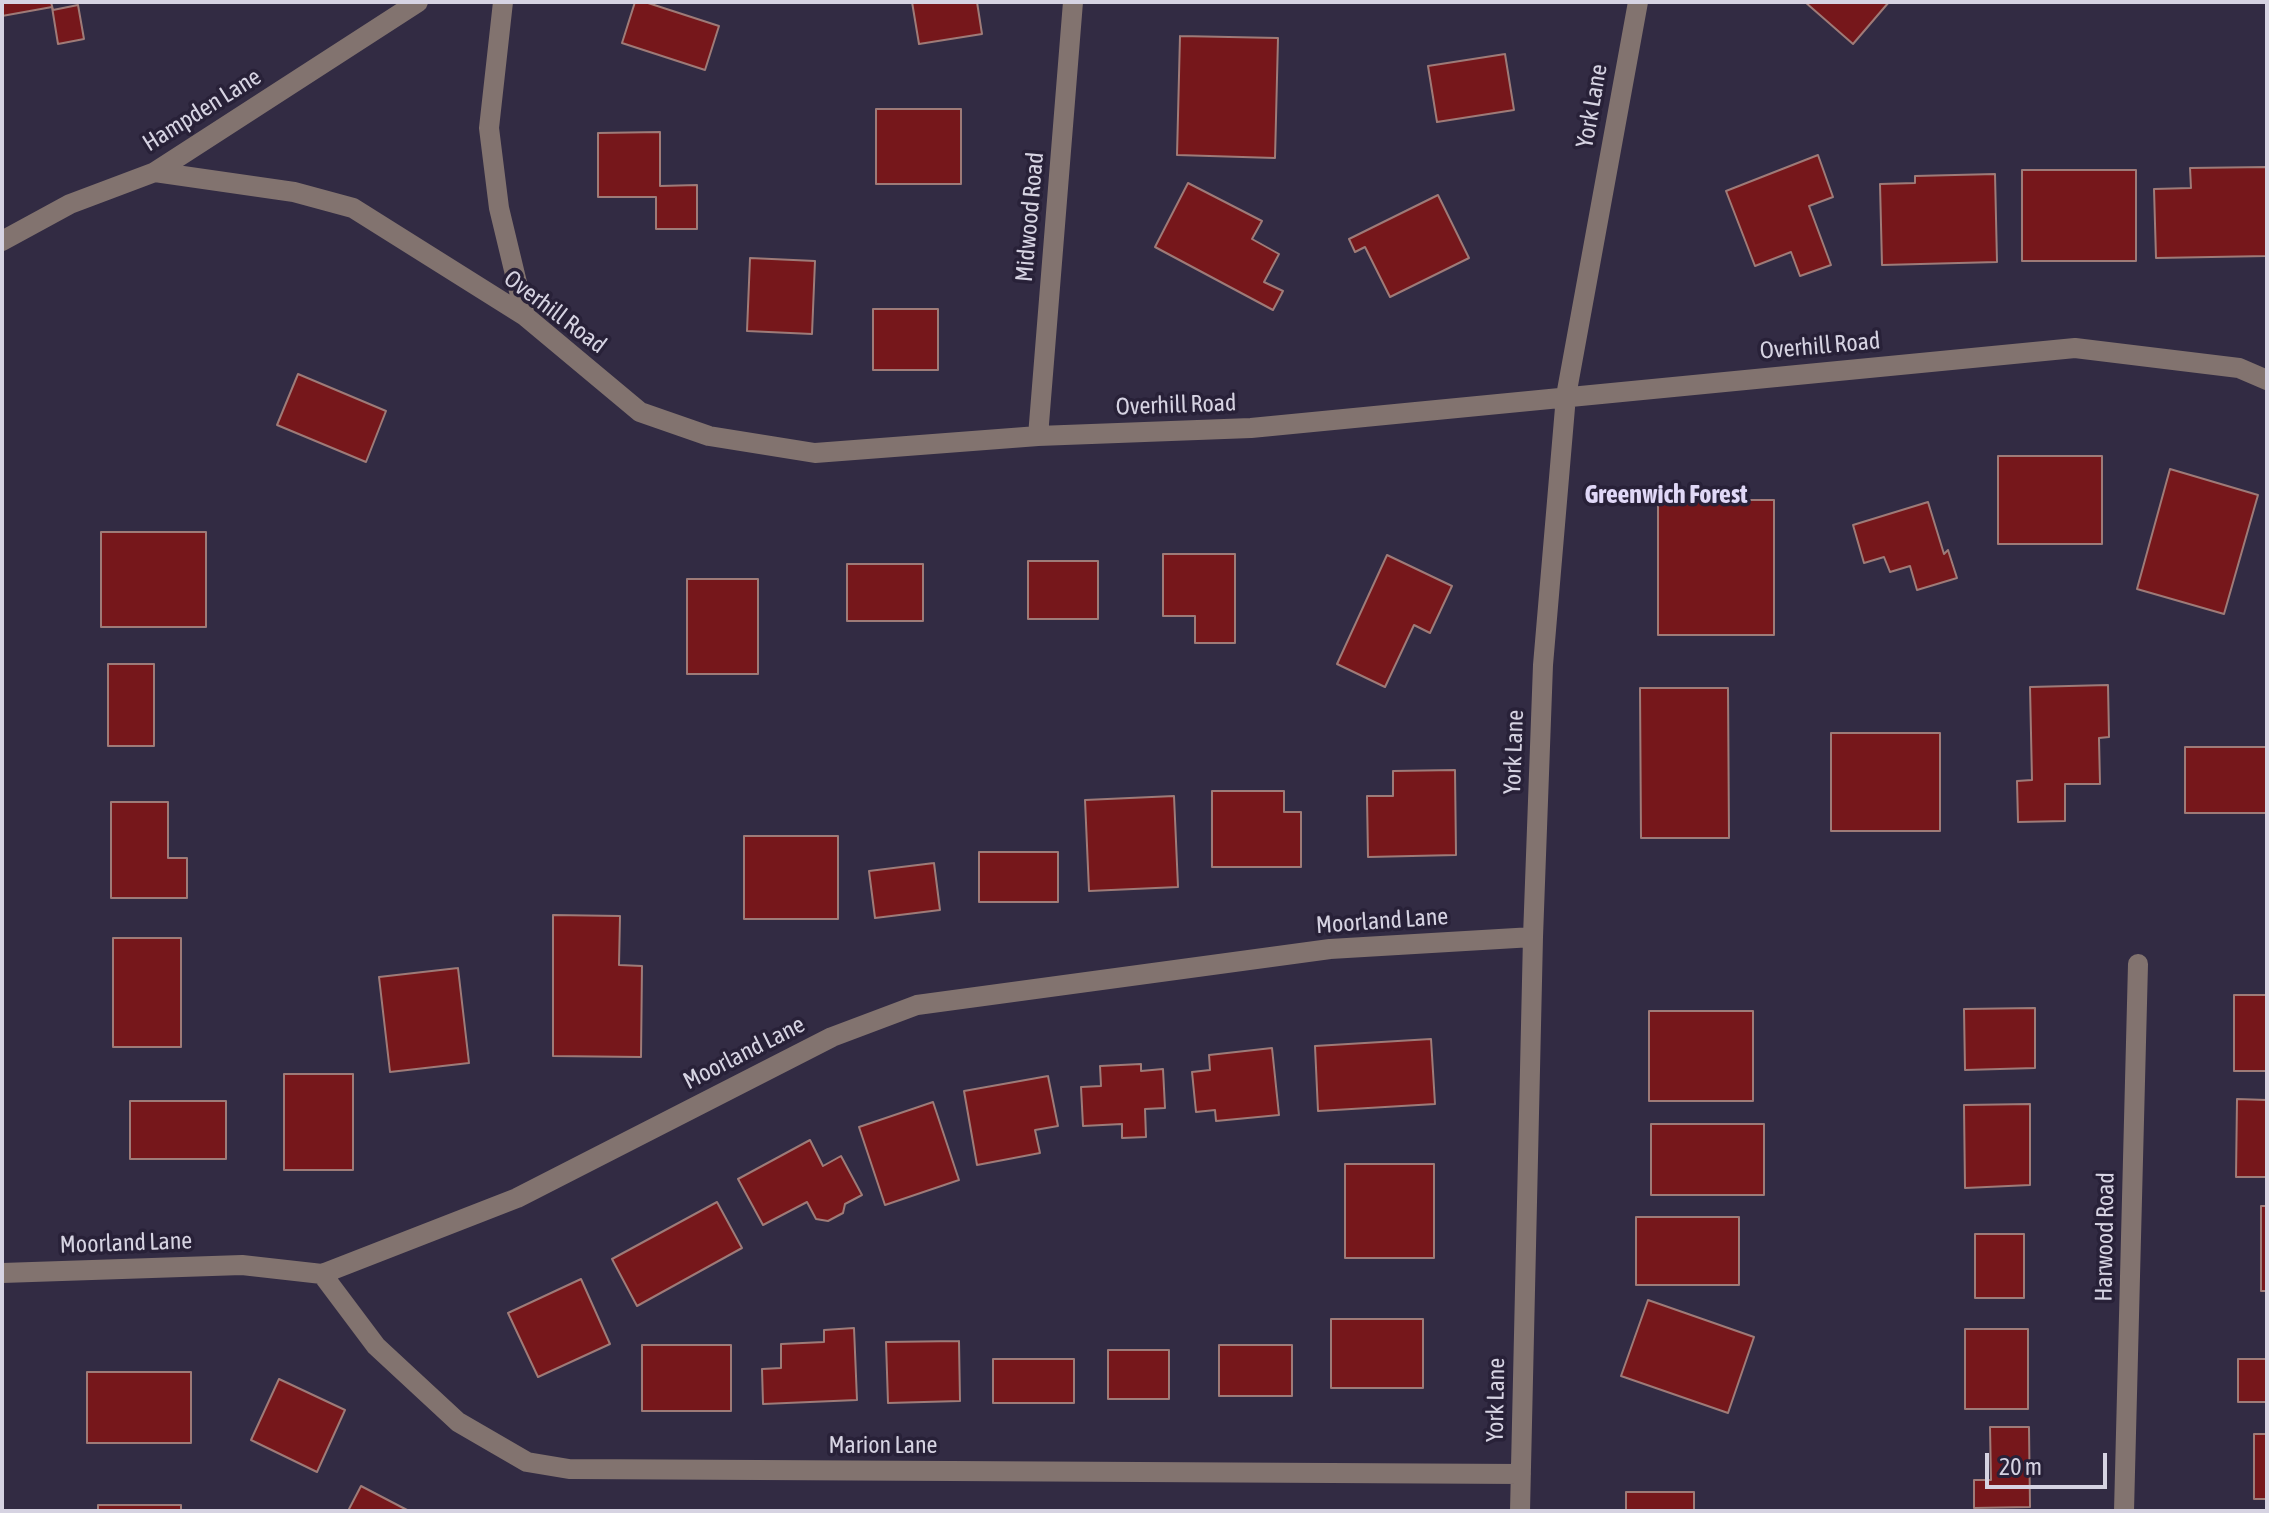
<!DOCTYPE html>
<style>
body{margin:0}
#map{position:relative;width:2269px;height:1513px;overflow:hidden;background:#322b43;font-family:"Asap Condensed",sans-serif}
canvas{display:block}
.frame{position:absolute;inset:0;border:4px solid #d6d3e2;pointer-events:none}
.scale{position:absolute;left:1985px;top:1453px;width:122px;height:36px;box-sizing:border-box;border:4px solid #d6d3e2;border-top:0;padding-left:10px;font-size:24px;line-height:28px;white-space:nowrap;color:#d6d3e2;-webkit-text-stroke:6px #282138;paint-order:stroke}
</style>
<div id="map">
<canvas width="2269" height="1513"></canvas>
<div class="frame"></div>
<div class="scale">20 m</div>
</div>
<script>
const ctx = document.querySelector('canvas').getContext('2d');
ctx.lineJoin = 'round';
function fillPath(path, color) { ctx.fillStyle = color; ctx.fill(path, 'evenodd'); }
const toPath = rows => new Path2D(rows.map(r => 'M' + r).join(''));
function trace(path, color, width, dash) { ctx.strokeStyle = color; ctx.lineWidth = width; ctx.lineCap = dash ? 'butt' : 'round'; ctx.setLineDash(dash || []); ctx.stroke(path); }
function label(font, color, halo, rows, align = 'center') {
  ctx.font = font + ' "Asap Condensed",sans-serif'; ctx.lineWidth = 7; ctx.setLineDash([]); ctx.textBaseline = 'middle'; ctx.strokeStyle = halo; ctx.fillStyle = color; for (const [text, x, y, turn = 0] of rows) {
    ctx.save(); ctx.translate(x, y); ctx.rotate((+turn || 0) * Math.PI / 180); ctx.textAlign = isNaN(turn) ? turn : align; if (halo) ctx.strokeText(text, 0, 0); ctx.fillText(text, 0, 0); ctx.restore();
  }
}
const building = toPath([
 [2,2,51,2,53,10,78,5,84,39,58,44,52,7,2,16,2,2],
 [635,2,645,2,719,26,705,70,622,43,635,2],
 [912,2,977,2,982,34,919,44,912,2],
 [1805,2,1889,2,1853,44,1805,2],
 [1180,36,1278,38,1275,158,1177,155,1180,36],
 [1505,54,1514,110,1437,122,1428,66,1505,54],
 [876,109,961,109,961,184,876,184,876,109],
 [660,132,660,186,697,185,697,229,656,229,656,197,598,197,598,133,660,132],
 [1818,155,1833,197,1809,206,1831,265,1800,276,1791,252,1755,266,1726,191,1818,155],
 [2267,167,2267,256,2156,258,2154,189,2191,188,2190,168,2267,167],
 [2022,170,2136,170,2136,261,2022,261,2022,170],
 [1995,174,1997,262,1882,265,1880,184,1915,183,1915,176,1995,174],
 [1188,183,1262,221,1252,239,1279,254,1264,282,1283,291,1273,310,1155,247,1188,183],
 [1438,195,1469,258,1390,297,1365,247,1355,252,1349,239,1438,195],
 [750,258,815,261,812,334,747,331,750,258],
 [873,309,938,309,938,370,873,370,873,309],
 [298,374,386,411,366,462,277,425,298,374],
 [1998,456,2102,456,2102,544,1998,544,1998,456],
 [2170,469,2258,495,2224,614,2137,589,2170,469],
 [1658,500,1774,500,1774,635,1658,635,1658,500],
 [1928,502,1944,554,1948,550,1957,578,1917,590,1910,566,1890,572,1884,557,1864,563,1853,525,1928,502],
 [101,532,206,532,206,627,101,627,101,532],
 [1163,554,1235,554,1235,643,1195,643,1195,616,1163,616,1163,554],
 [1387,555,1452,586,1430,633,1414,625,1385,687,1337,664,1387,555],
 [1028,561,1098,561,1098,619,1028,619,1028,561],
 [847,564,923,564,923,621,847,621,847,564],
 [687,579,758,579,758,674,687,674,687,579],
 [108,664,154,664,154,746,108,746,108,664],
 [2108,685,2109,737,2099,738,2100,784,2065,784,2065,821,2018,822,2017,781,2032,780,2030,687,2108,685],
 [1640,688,1728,688,1729,838,1641,838,1640,688],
 [1831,733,1940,733,1940,831,1831,831,1831,733],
 [2185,747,2267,747,2267,813,2185,813,2185,747],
 [1455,770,1456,855,1368,857,1367,796,1393,796,1393,771,1455,770],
 [1212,791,1284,791,1284,812,1301,812,1301,867,1212,867,1212,791],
 [1174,796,1178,887,1089,891,1085,800,1174,796],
 [111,802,168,802,168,858,187,858,187,898,111,898,111,802],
 [744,836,838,836,838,919,744,919,744,836],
 [979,852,1058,852,1058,902,979,902,979,852],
 [934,863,940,910,875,918,869,871,934,863],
 [553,915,620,916,619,965,642,966,641,1057,553,1056,553,915],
 [113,938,181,938,181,1047,113,1047,113,938],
 [458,968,469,1063,390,1072,379,977,458,968],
 [2234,995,2267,995,2267,1071,2234,1071,2234,995],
 [2035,1008,2035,1068,1965,1070,1964,1009,2035,1008],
 [1649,1011,1753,1011,1753,1101,1649,1101,1649,1011],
 [1431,1039,1435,1104,1318,1111,1315,1046,1431,1039],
 [1272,1048,1279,1115,1216,1121,1215,1110,1196,1112,1192,1072,1210,1070,1209,1055,1272,1048],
 [1141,1064,1141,1071,1163,1069,1165,1108,1145,1109,1146,1137,1122,1138,1122,1124,1083,1126,1081,1087,1101,1086,1100,1066,1141,1064],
 [284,1074,353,1074,353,1170,284,1170,284,1074],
 [1048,1076,1058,1126,1035,1130,1040,1153,977,1165,964,1091,1048,1076],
 [2237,1099,2267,1100,2267,1177,2236,1177,2237,1099],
 [130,1101,226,1101,226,1159,130,1159,130,1101],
 [933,1102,959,1180,885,1205,859,1127,933,1102],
 [2030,1104,2030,1185,1965,1188,1964,1105,2030,1104],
 [1651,1124,1764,1124,1764,1195,1651,1195,1651,1124],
 [810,1140,823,1166,841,1156,862,1195,845,1204,843,1213,828,1221,816,1219,807,1202,763,1225,738,1179,810,1140],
 [1345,1164,1434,1164,1434,1258,1345,1258,1345,1164],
 [717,1202,742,1248,637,1306,612,1259,717,1202],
 [2261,1206,2267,1206,2267,1291,2261,1291,2261,1206],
 [1636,1217,1739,1217,1739,1285,1636,1285,1636,1217],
 [1975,1234,2024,1234,2024,1298,1975,1298,1975,1234],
 [581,1279,610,1344,538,1377,508,1313,581,1279],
 [1648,1300,1754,1337,1728,1413,1621,1376,1648,1300],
 [1331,1319,1423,1319,1423,1388,1331,1388,1331,1319],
 [854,1328,857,1400,763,1404,762,1369,781,1368,781,1344,824,1342,824,1330,854,1328],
 [1965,1329,2028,1329,2028,1409,1965,1409,1965,1329],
 [959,1341,960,1401,888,1403,886,1342,959,1341],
 [642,1345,731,1345,731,1411,642,1411,642,1345],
 [1219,1345,1292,1345,1292,1396,1219,1396,1219,1345],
 [1108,1350,1169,1350,1169,1399,1108,1399,1108,1350],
 [993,1359,1074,1359,1074,1403,993,1403,993,1359],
 [2238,1359,2267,1359,2267,1402,2238,1402,2238,1359],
 [87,1372,191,1372,191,1443,87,1443,87,1372],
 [279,1379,345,1410,317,1472,251,1440,279,1379],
 [1990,1427,2029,1427,2030,1507,1974,1508,1974,1480,1991,1480,1990,1427],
 [2254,1434,2267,1434,2267,1499,2254,1499,2254,1434],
 [361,1486,409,1511,348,1511,361,1486],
 [1626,1492,1694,1492,1694,1511,1626,1511,1626,1492],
 [98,1505,181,1505,181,1511,98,1511,98,1505]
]);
fillPath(building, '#76171b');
trace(building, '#9e7b78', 2);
trace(toPath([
 [503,2,489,128,499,208,525,316],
 [155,172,294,192,353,208,525,316,640,412,709,436,815,453,1038,436,1251,428,2075,348,2239,368,2267,380],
 [2,241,70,204,155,172,418,2],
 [1038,436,1073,2],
 [2,1273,242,1265,322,1274,517,1198,832,1037,917,1005,1330,949,1533,937],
 [322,1274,376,1346,458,1422,527,1462,569,1469,1521,1474],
 [1520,1511,1533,937,1543,665,1566,396,1638,2],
 [2124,1511,2138,964]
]), '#82736f', 20);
label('24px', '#d6d3e2', '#282138', [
 ["York Lane",1592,106,-80],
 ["Hampden Lane",202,110,-32],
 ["Midwood Road",1030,217,-85],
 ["Overhill Road",555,312,37],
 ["Overhill Road",1820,346,-5],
 ["Overhill Road",1176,405,-2],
 ["York Lane",1514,752,-88],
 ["Moorland Lane",1382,921,-4],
 ["Moorland Lane",744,1053,-27],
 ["Harwood Road",2105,1237,-89],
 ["Moorland Lane",126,1243,-2],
 ["York Lane",1496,1400,-89],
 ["Marion Lane",883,1445]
]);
label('bold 26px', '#e0d8f7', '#282138', [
 ["Greenwich Forest",1666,495]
]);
</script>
